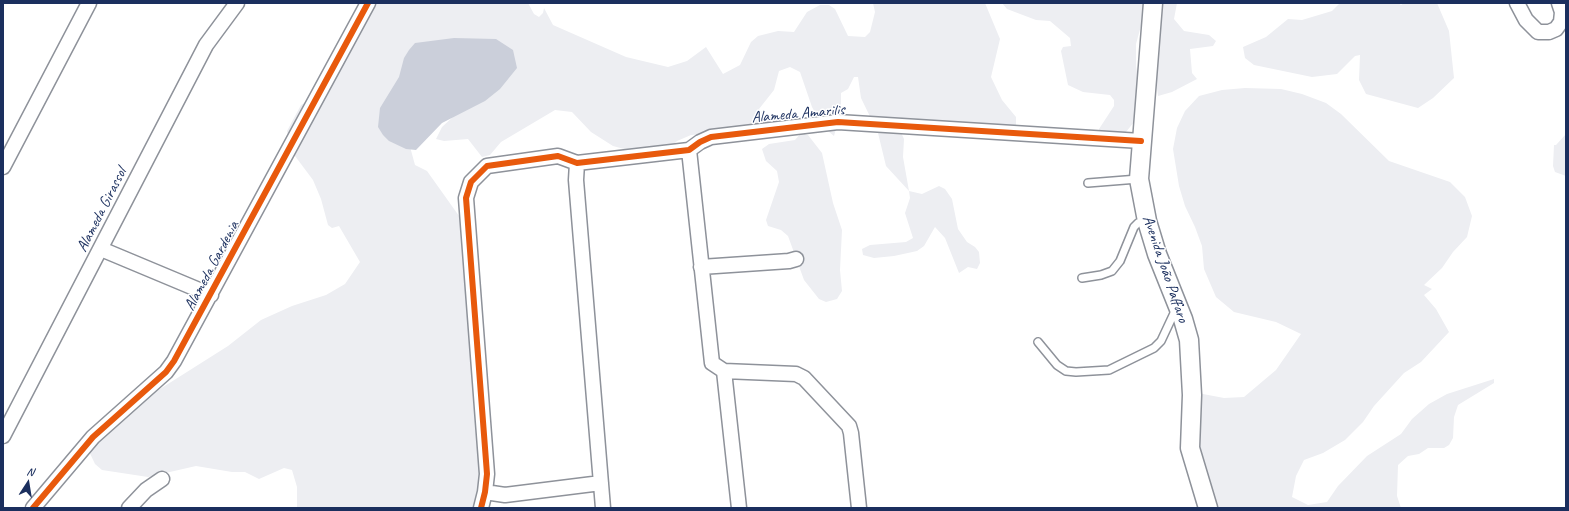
<!DOCTYPE html>
<meta charset="utf-8">
<style>
body{margin:0}
#map{position:relative;width:1569px;height:511px;overflow:hidden;background:#fff;font-family:Caveat,sans-serif}
canvas{display:block}
.frame{position:absolute;inset:0;border:4px solid #1b2f5e;pointer-events:none}
.north{position:absolute;left:8px;top:463px;width:40px;height:40px;-webkit-text-stroke:3px #fff;paint-order:stroke;rotate:12deg;font-size:11px;font-weight:700;line-height:16px;text-align:center;color:#1b2f5e}
.north::after{content:'';display:block;margin:auto;width:14px;height:18px;background:#1b2f5e;clip-path:polygon(50% 0,100% 100%,50% 72%,0 100%)}
</style>
<div id="map">
<canvas width="1569" height="511"></canvas>
<div class="frame"></div>
<div class="north">N</div>
</div>
<script>
const ctx = document.querySelector('canvas').getContext('2d');
ctx.lineJoin = 'round';
function fillPath(path, color) { ctx.fillStyle = color; ctx.fill(path, 'evenodd'); }
const toPath = rows => new Path2D(rows.map(r => 'M' + r).join(''));
function trace(path, color, width, dash) { ctx.strokeStyle = color; ctx.lineWidth = width; ctx.lineCap = dash ? 'butt' : 'round'; ctx.setLineDash(dash || []); ctx.stroke(path); }
function label(font, color, halo, rows, align = 'center') {
  ctx.font = font + ' Caveat,sans-serif'; ctx.lineWidth = 3; ctx.setLineDash([]); ctx.textBaseline = 'middle'; ctx.strokeStyle = halo; ctx.fillStyle = color; for (const [text, x, y, turn = 0] of rows) {
    ctx.save(); ctx.translate(x, y); ctx.rotate((+turn || 0) * Math.PI / 180); ctx.textAlign = isNaN(turn) ? turn : align; if (halo) ctx.strokeText(text, 0, 0); ctx.fillText(text, 0, 0); ctx.restore();
  }
}
fillPath(toPath([
 [365,3,528,3,534,14,539,17,543,13,544,8,553,25,626,57,668,67,687,61,706,47,723,74,740,65,751,42,758,36,778,31,794,32,807,12,820,5,829,5,835,9,848,36,865,37,870,32,875,12,873,3,985,3,1000,39,991,77,1002,100,1016,117,1016,125,1011,127,988,123,957,128,899,128,904,139,903,157,909,191,922,194,939,186,945,189,952,199,958,229,967,242,975,247,979,252,980,263,977,269,968,267,959,273,945,238,935,227,924,246,917,251,894,256,874,258,863,255,862,249,870,245,906,242,913,238,905,213,910,198,909,191,886,166,878,133,861,98,858,77,854,77,848,89,841,93,841,110,834,136,823,127,812,107,800,72,790,67,779,71,774,90,759,109,764,114,792,123,749,131,691,135,677,141,662,156,649,151,624,149,613,146,591,132,572,112,555,110,501,142,490,155,482,157,468,139,444,141,436,139,442,127,495,78,409,143,415,165,427,171,469,230,485,492,481,508,297,508,297,487,292,470,284,468,259,479,245,472,232,472,196,466,148,477,102,470,95,464,86,445,111,420,228,346,261,320,292,306,326,295,345,284,360,262,339,226,332,228,328,225,321,199,313,180,292,152,287,131,301,105,306,102,333,60],
 [1002,3,1177,3,1174,19,1184,31,1209,35,1216,41,1213,46,1190,49,1192,73,1197,79,1172,92,1158,96,1148,20,1144,19,1142,22,1136,44,1136,66,1141,93,1138,117,1126,132,1115,136,1099,133,1099,129,1114,106,1114,100,1110,95,1083,92,1068,85,1061,51,1063,47,1071,46,1070,38,1050,21,1036,20,1007,9],
 [1340,3,1398,3,1401,5,1404,3,1437,3,1449,31,1454,78,1433,98,1418,108,1366,94,1359,80,1360,55,1355,56,1337,74,1312,77,1254,65,1245,58,1243,47,1266,37,1288,19,1302,20,1332,11],
 [1245,88,1281,89,1302,94,1326,103,1341,114,1389,161,1450,182,1465,197,1472,216,1467,237,1453,252,1442,268,1424,285,1432,289,1424,295,1436,309,1449,332,1421,362,1404,373,1374,406,1363,422,1345,440,1323,453,1304,460,1296,476,1292,497,1308,505,1327,502,1338,486,1367,456,1401,434,1412,419,1429,404,1447,394,1494,379,1494,383,1458,405,1454,417,1453,438,1449,445,1444,448,1428,448,1419,454,1408,456,1398,465,1397,496,1401,508,1198,508,1189,463,1192,388,1203,394,1224,398,1244,397,1276,370,1301,334,1276,322,1234,312,1216,297,1204,269,1202,246,1195,227,1185,206,1179,186,1173,149,1177,128,1185,111,1199,96,1222,90],
 [801,133,808,135,822,153,833,203,842,230,840,270,842,291,837,299,826,302,819,299,804,280,788,236,781,230,768,226,766,220,779,182,777,171,766,161,762,149,769,144,795,140],
 [1566,134,1566,176,1555,172,1553,166,1554,145,1556,145]
]), '#edeef2');
fillPath(toPath([
 [454,38,496,39,513,50,517,68,500,89,485,101,442,123,416,150,406,149,389,141,383,135,378,127,380,108,399,77,404,58,409,50,415,43]
]), '#cbcfda');
const service = toPath([
 [1088,183,1138,179],
 [1082,278,1101,275,1112,271,1120,261,1134,227,1138,223,1146,221],
 [1038,342,1057,365,1066,371,1076,372,1109,370,1154,348,1161,341,1176,309]
]);
const minor = toPath([
 [1517,3,1526,20,1538,32,1549,32,1556,29,1561,22,1562,12,1559,3],
 [689,150,712,363,724,371,796,374,804,378,849,426,851,433,859,508],
 [577,163,576,180,603,508],
 [3,167,89,3],
 [101,249,211,295],
 [701,267,789,261,796,259],
 [724,371,739,508],
 [3,436,206,45,237,3],
 [485,492,505,495,601,483],
 [33,508,93,437,166,372,174,361,368,3],
 [129,508,146,490,162,479],
 [481,508,485,492,487,474,466,198,471,182,487,166,558,156,577,163,689,150,700,142,711,137,838,122,1141,141]
]);
const tertiary = toPath([
 [1153,3,1139,179,1147,221,1157,254,1183,319,1189,340,1192,395,1190,448,1208,508]
]);
trace(service, '#8e929a', 10);
trace(minor, '#8e929a', 17);
trace(tertiary, '#8e929a', 21);
trace(service, '#fff', 7);
trace(minor, '#fff', 14);
trace(tertiary, '#fff', 18);
trace(toPath([
 [33,508,93,437,166,372,174,361,368,3],
 [481,508,485,492,487,474,466,198,471,182,487,166,558,156,577,163,689,150,700,142,711,137,838,122,1141,141]
]), '#e8590c', 6);
label('16px', '#1b2f5e', '#fff', [
 ["Alameda Amarilis",798,114,-5],
 ["Alameda Girassol",102,210,-63],
 ["Alameda Gardenia",212,266,-62],
 ["Avenida João Paffaro",1165,269,71]
]);
</script>
